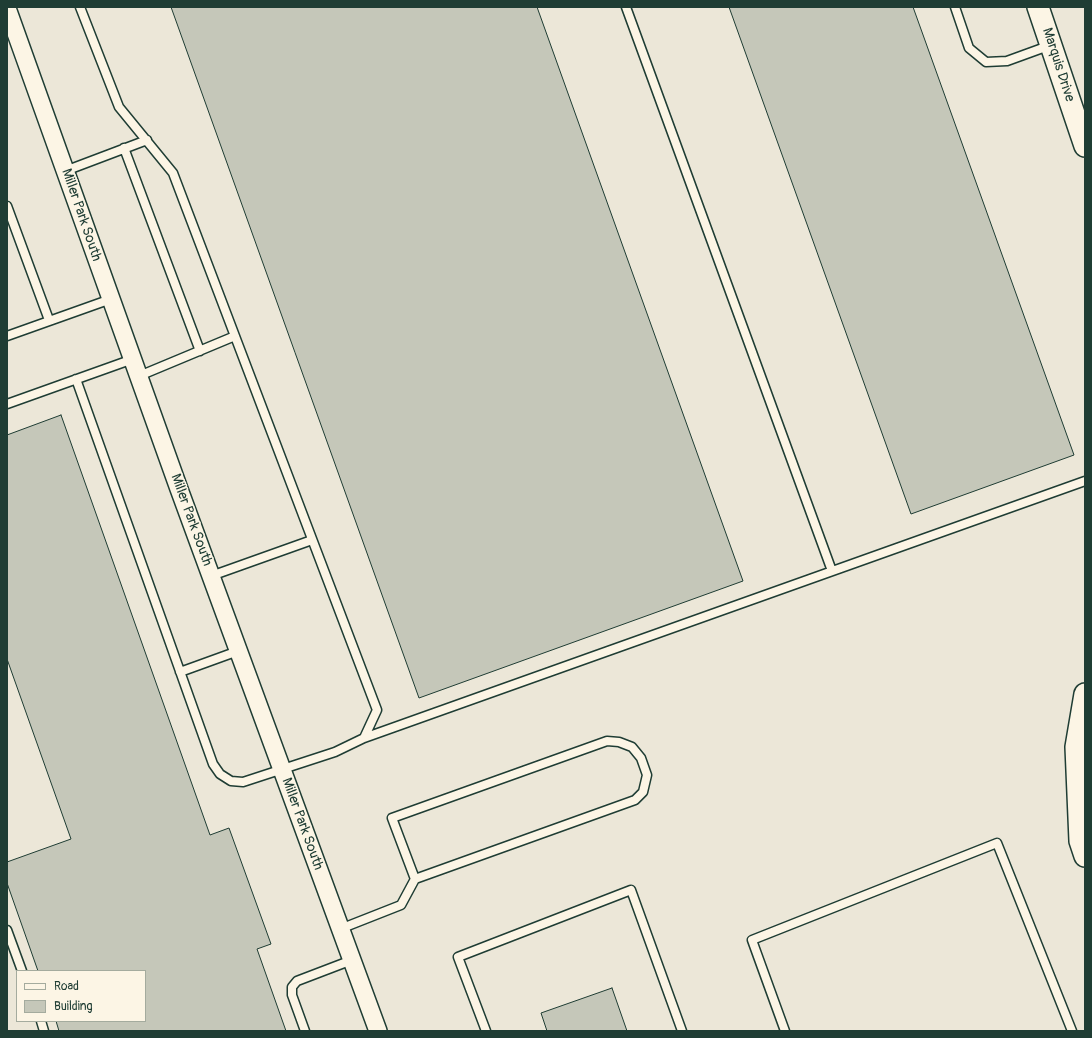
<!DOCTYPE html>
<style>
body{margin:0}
#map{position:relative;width:1092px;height:1038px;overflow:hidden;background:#fcf5e5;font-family:Pangolin,sans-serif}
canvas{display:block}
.frame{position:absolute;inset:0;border:8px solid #1f3d34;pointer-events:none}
.legend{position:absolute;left:16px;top:970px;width:130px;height:52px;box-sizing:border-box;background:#fcf5e5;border:1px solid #a4ab9e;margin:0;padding:5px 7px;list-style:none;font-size:12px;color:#1f3d34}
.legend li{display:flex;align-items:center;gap:8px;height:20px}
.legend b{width:20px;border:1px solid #a4ab9e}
</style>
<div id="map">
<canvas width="1092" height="1038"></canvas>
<div class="frame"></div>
<ul class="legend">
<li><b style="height:5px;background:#fcf5e5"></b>Road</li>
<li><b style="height:11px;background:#c5c7b9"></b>Building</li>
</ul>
</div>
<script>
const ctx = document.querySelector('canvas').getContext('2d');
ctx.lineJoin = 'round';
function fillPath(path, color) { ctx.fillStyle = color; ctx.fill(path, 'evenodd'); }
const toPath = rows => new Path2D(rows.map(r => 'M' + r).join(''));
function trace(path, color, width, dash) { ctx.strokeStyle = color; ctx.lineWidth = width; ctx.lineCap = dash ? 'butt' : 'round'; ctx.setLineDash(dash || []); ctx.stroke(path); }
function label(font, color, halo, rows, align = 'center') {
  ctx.font = font + ' Pangolin,sans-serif'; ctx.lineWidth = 3; ctx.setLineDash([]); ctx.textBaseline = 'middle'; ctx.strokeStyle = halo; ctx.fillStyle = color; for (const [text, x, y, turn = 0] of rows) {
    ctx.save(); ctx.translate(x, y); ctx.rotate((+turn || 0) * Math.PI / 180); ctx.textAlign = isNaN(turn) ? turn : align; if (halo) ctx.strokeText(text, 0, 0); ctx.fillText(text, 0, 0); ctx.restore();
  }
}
fillPath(toPath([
 [7,7,1085,7,1085,1031,7,1031],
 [17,971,145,971,145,1021,17,1021]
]), '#ece7d8');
const building = toPath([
 [171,7,537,7,743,581,419,698,171,7],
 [729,7,913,7,1074,455,911,514,729,7],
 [61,415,210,835,229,828,271,944,257,949,286,1031,59,1031,56,1021,145,1021,145,971,38,971,7,883,7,862,71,839,7,659,7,435,61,415],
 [612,988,627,1031,547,1031,541,1013,612,988]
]);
fillPath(building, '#c5c7b9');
trace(building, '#1f3d34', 1);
const service = toPath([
 [626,7,832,571],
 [955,7,969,48,986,62,1007,61,1051,45],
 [124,148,200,351],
 [65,171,147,140],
 [7,206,49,320],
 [7,336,111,299],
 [139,376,235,336],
 [76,379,213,764,220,774,231,781,243,782,335,752,364,738,377,710,173,173,119,107,80,7],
 [7,404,133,359],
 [211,576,312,540],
 [180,672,238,651],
 [364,738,1085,481],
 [340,929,401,905,415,879,392,818,607,741,619,742,632,747,641,758,647,775,643,792,635,800,415,879],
 [7,930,22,971],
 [41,1021,44,1031],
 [305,1031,292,995,292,987,297,981,352,960],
 [486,1031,458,957,631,890,682,1031],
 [785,1031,752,940,997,843,1072,1031]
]);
const minor = toPath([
 [7,8,179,489,378,1031]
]);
const tertiary = toPath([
 [1038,7,1085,146],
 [1085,694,1076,747,1080,841,1085,856]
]);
trace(service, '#1f3d34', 11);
trace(minor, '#1f3d34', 20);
trace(tertiary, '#1f3d34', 24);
trace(service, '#fcf5e5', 8);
trace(minor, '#fcf5e5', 17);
trace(tertiary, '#fcf5e5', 21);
label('14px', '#1f3d34', '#fcf5e5', [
 ["Marquis Drive",1058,65,72],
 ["Miller Park South",81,215,71],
 ["Miller Park South",191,520,70],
 ["Miller Park South",302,824,70]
]);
</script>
